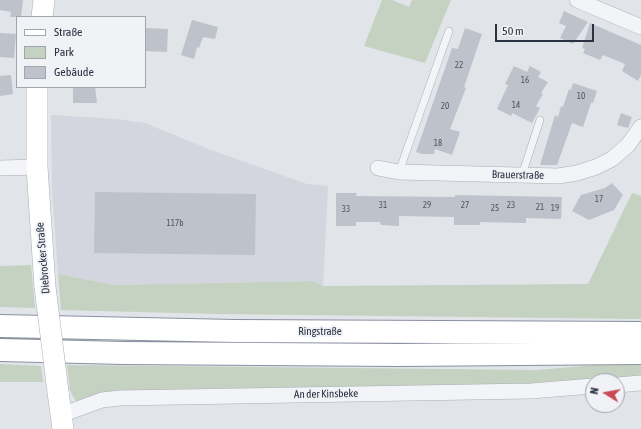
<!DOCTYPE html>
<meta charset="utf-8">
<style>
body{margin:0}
#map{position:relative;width:641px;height:429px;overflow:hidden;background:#e1e4e9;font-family:"Asap Condensed",sans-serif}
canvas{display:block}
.legend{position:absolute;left:16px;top:16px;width:130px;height:72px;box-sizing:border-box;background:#f0f2f6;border:1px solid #a1a5ad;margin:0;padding:5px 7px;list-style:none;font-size:12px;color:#2a3140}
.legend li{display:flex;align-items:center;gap:8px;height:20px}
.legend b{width:20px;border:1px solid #a1a5ad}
.north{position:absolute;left:585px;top:373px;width:40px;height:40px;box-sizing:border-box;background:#f0f2f6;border:1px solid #a1a5ad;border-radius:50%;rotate:281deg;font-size:11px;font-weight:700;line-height:16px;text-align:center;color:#2a3140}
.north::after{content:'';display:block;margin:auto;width:14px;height:18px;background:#c94b58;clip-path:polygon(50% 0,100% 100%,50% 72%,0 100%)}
.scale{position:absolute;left:495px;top:24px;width:99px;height:18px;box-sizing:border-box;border:2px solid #2a3140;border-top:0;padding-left:5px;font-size:12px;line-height:14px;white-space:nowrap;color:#2a3140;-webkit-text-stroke:3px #f0f2f6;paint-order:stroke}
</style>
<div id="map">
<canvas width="641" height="429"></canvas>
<ul class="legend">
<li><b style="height:5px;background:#fff"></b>Straße</li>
<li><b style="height:11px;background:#c5d2c2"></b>Park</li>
<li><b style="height:11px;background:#bec2cb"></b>Gebäude</li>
</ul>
<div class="north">N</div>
<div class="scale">50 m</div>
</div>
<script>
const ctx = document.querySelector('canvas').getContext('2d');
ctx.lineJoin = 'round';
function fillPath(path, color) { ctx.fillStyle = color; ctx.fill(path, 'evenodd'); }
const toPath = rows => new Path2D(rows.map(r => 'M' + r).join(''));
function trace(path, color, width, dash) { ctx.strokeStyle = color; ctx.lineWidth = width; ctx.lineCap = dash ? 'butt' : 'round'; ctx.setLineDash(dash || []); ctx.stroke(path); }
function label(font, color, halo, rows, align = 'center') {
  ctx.font = font + ' "Asap Condensed",sans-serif'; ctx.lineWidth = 3.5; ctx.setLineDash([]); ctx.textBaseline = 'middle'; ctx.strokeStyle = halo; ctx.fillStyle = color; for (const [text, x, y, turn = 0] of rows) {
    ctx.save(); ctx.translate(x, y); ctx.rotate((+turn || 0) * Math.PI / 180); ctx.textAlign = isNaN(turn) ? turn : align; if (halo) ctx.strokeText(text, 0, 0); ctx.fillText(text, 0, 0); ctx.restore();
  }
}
fillPath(toPath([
 [51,115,116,119,145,123,211,150,307,184,328,186,323,286,313,281,114,285,58,274,52,188]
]), '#d3d6de');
fillPath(toPath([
 [382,0,392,0,409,7,412,0,451,0,425,63,364,46],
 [632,193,641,196,641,319,217,314,61,310,58,274,114,285,313,281,323,286,588,284],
 [31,265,35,308,0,307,0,266],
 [641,363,641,378,526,386,178,389,100,395,77,403,70,391,67,365,536,370,609,364],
 [0,364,41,366,43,382,0,382]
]), '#c5d2c2');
fillPath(toPath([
 [0,0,23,0,21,17,10,17,11,12,0,10],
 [564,11,588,22,573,44,560,38,566,26,559,23],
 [192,20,218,27,215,39,203,37,199,48,197,47,194,59,181,55],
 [590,23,641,45,641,75,638,81,622,71,625,64,603,55,600,60,583,53,585,49,582,48],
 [145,28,168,29,167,52,145,51],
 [465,28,482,34,464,87,466,88,450,129,460,132,452,155,435,149,434,154,422,154,416,152,452,48,458,49],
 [0,33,16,34,14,58,0,57],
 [514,66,527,72,530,66,541,72,538,77,548,82,541,93,543,94,536,106,540,108,532,123,512,113,511,116,497,109,508,85,505,84],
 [11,75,13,94,0,96,0,76],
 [573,83,597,91,593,103,591,103,583,127,572,123,557,165,540,165,555,115,558,117,561,106,563,107,569,89,571,90],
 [73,87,95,87,97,103,73,103],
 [621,113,632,117,628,128,617,125],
 [612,183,623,195,614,210,589,220,572,211,581,195,605,188],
 [95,192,256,194,255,255,94,253],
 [336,193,357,193,356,196,455,197,455,195,562,197,561,219,526,218,526,223,480,222,480,225,454,225,454,217,399,216,399,226,381,225,380,222,356,222,356,226,336,226]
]), '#bec2cb');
const lane = toPath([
 [399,172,449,31],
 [522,175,540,120]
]);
const street = toPath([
 [577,0,641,27],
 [0,168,37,167],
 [378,168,399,172,558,176,577,173,596,167,612,159,628,145,641,127],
 [617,385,641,383],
 [61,415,102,400,120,398,531,391,593,386]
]);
const secondary = toPath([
 [42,17,44,0],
 [37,87,37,167,45,287],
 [58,392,63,429]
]);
const highway = toPath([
 [0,326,235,331,641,333],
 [0,350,124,353,399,355,641,353]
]);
trace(lane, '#aaaeb6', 8);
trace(street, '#aaaeb6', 16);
trace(secondary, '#aaaeb6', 22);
trace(highway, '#89909f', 24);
trace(lane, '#f3f4f7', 7);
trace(street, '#f3f4f7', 15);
trace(secondary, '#fff', 21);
trace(highway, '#fff', 22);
const secondaryBridge = toPath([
 [45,287,58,392]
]);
trace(secondaryBridge, '#aaaeb6', 22, []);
trace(secondaryBridge, '#fff', 21);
label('9px', '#4f5563', null, [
 ["22",459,65],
 ["16",525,80],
 ["10",581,96],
 ["14",516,105],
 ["20",445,106],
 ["18",438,143],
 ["17",599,199],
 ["31",383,205],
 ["29",427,205],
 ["27",465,205],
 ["23",511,205],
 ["21",540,207],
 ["25",495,208],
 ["19",555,208],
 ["33",346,209],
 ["117b",175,223]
]);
label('11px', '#2a3140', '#f0f2f6', [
 ["Brauerstraße",518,175,1],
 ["Diebrocker Straße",43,258,-95],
 ["Ringstraße",320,332],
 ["An der Kinsbeke",326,394,-1]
]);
</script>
